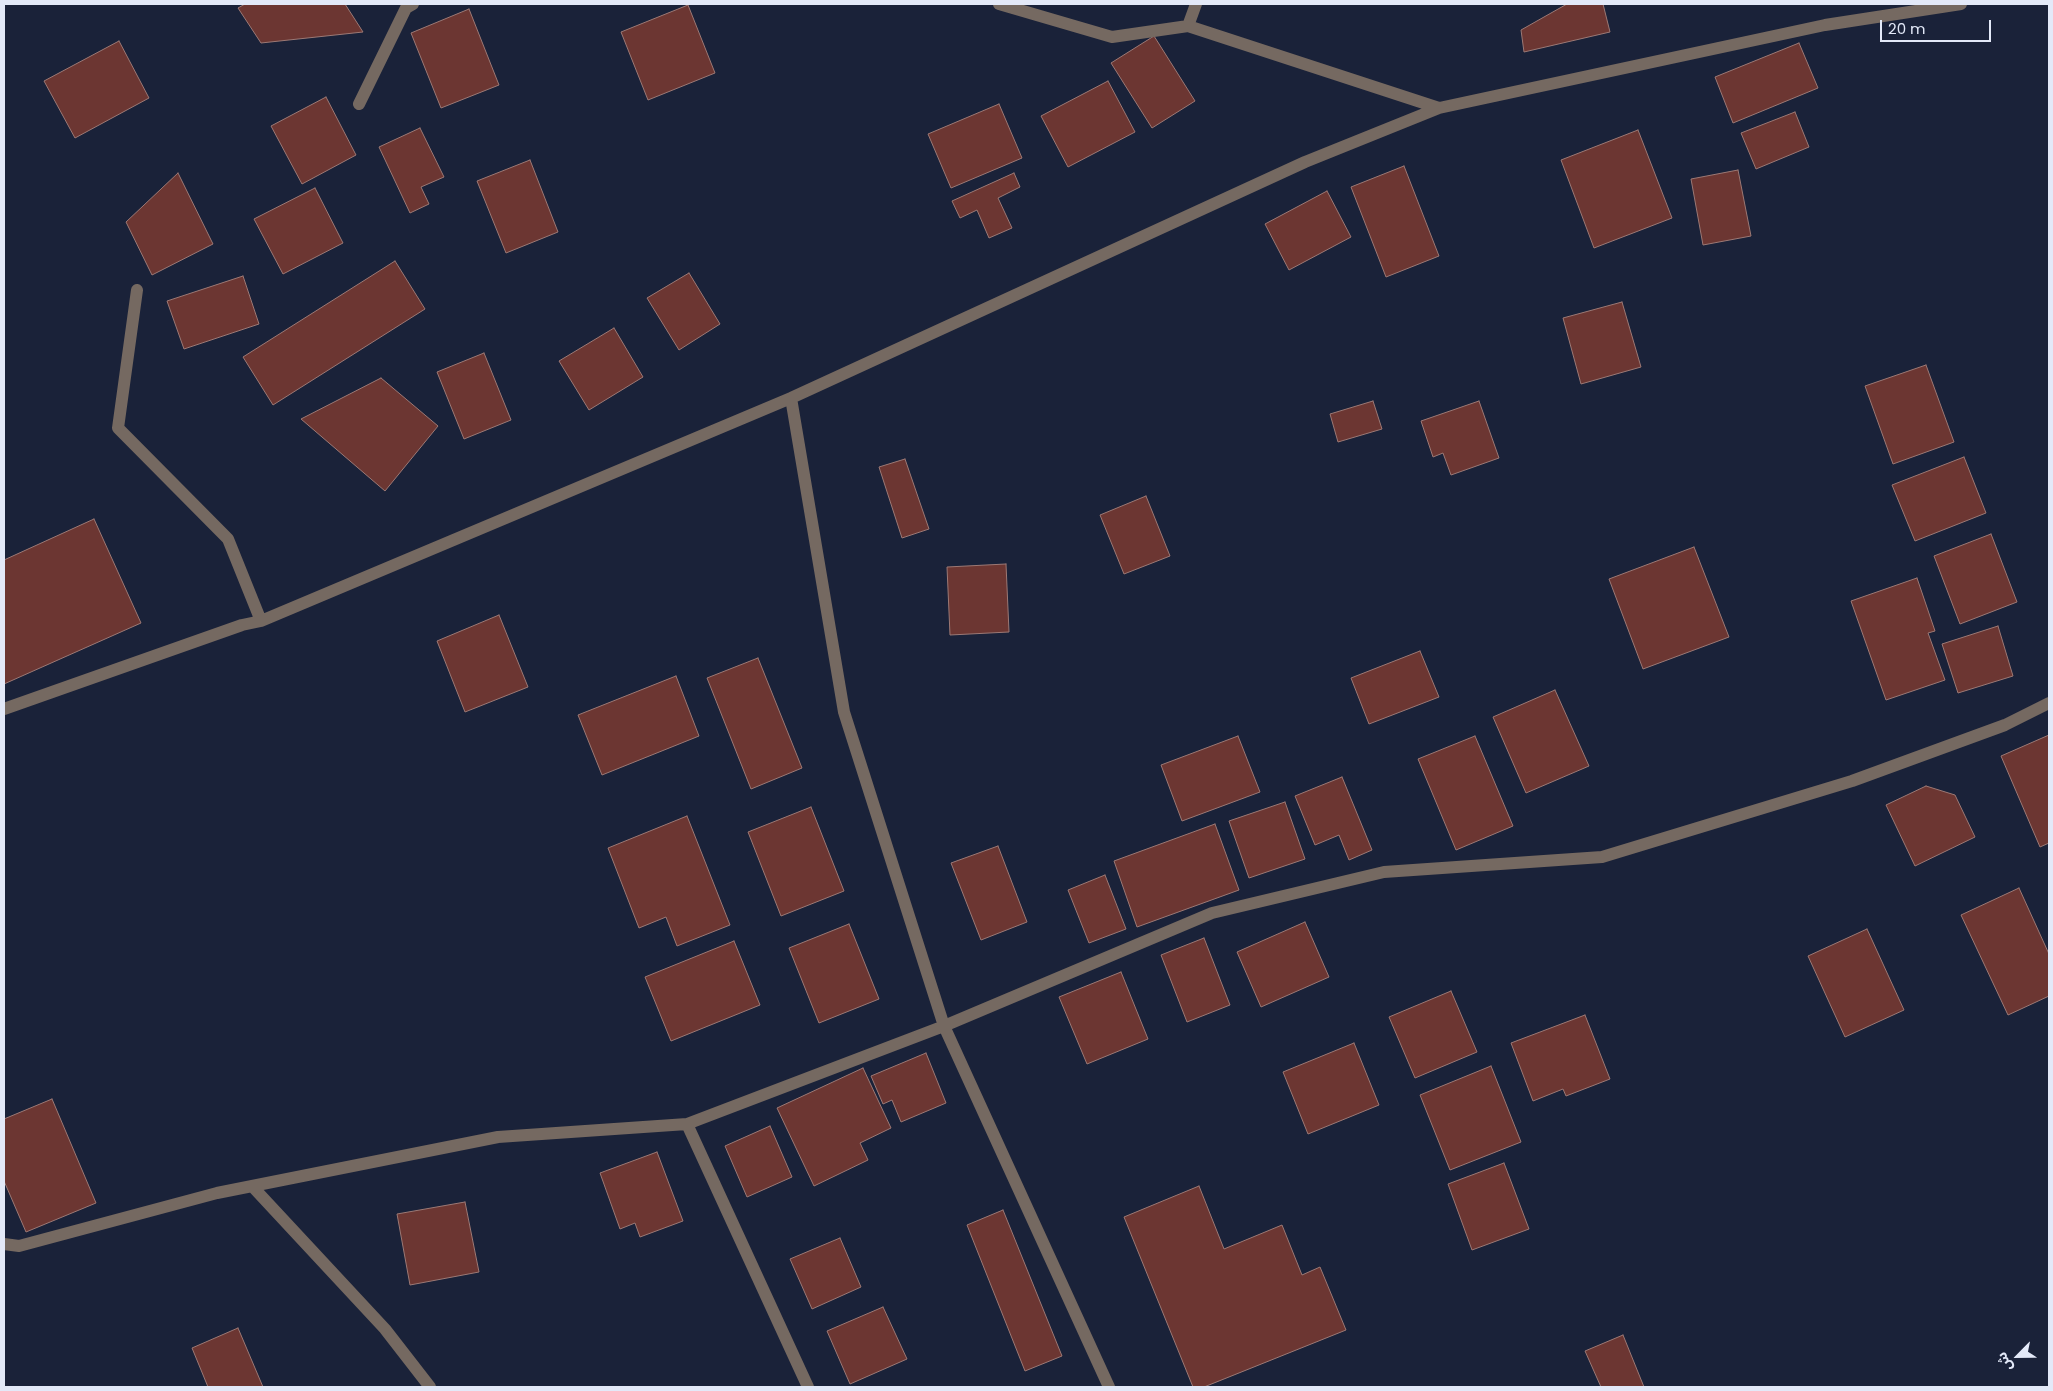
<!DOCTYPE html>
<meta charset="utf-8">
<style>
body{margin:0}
#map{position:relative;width:2053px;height:1391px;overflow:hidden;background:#1a2239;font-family:Poppins,"Noto Sans Arabic",sans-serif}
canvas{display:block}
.frame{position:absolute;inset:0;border:5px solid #e3e9f8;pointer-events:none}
.north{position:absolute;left:1993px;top:1331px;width:50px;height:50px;-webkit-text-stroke:4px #1a2239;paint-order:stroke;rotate:247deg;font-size:14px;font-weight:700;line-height:20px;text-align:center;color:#e3e9f8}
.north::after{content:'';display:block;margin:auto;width:18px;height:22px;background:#e3e9f8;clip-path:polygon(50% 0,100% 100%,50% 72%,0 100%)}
.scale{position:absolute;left:1880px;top:20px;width:111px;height:22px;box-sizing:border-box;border:2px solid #e3e9f8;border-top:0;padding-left:6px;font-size:15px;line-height:18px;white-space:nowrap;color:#e3e9f8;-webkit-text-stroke:4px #1a2239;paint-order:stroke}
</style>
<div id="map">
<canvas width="2053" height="1391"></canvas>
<div class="frame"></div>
<div class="north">ش</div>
<div class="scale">20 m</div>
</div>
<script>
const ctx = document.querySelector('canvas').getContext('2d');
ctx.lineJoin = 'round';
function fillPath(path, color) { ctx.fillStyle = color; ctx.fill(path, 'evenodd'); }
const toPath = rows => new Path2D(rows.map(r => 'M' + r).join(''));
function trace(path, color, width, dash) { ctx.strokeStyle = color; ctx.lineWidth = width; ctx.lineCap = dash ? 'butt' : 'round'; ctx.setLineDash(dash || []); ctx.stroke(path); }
const building = toPath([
 [245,4,345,4,363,32,261,43,238,8,245,4],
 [1567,4,1603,4,1610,32,1524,52,1521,30,1567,4],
 [688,5,715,73,648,100,621,32,688,5],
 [469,9,499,85,441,108,411,33,469,9],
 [1154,36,1195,101,1152,128,1111,63,1154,36],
 [119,41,149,98,75,138,44,81,119,41],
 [1799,43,1818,88,1733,123,1715,77,1799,43],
 [1108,81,1135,132,1068,167,1041,116,1108,81],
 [326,97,356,155,302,184,271,126,326,97],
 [999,104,1022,158,951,188,928,134,999,104],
 [1795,112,1809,147,1756,169,1741,133,1795,112],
 [420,128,444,177,421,187,429,204,410,213,379,147,420,128],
 [1638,130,1672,218,1594,248,1561,160,1638,130],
 [530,160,558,232,506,253,477,181,530,160],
 [1404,166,1439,256,1386,277,1351,187,1404,166],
 [1738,170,1751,236,1703,245,1691,179,1738,170],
 [178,173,213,244,152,275,126,222,178,173],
 [1014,173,1020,187,998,198,1012,228,989,238,977,210,960,218,952,201,1014,173],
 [315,188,343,243,283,274,254,219,315,188],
 [1327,191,1351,237,1289,270,1265,224,1327,191],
 [395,261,425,309,273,405,243,357,395,261],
 [689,273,720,324,679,350,647,298,689,273],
 [243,276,259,324,184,349,167,301,243,276],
 [1622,302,1641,367,1581,384,1563,318,1622,302],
 [614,328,643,377,589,410,559,361,614,328],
 [484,353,511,420,464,439,437,372,484,353],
 [1926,365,1954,442,1893,464,1865,386,1926,365],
 [381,378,438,426,385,491,301,419,381,378],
 [1373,401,1382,429,1338,442,1330,414,1373,401],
 [1479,401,1499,458,1451,475,1443,453,1433,457,1421,421,1479,401],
 [1964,457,1986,513,1915,541,1892,485,1964,457],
 [905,459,929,529,902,538,879,467,905,459],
 [1146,496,1170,556,1124,574,1100,515,1146,496],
 [94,519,141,623,4,684,4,560,94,519],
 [1991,534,2017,602,1960,624,1934,556,1991,534],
 [1694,547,1729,637,1643,669,1609,579,1694,547],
 [1006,564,1009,632,950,635,947,567,1006,564],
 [1917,578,1935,631,1928,633,1945,680,1886,700,1851,601,1917,578],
 [499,615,528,687,465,712,437,641,499,615],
 [1998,626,2013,676,1958,693,1942,644,1998,626],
 [1420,651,1439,697,1369,724,1351,678,1420,651],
 [758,658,802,768,751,789,707,678,758,658],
 [676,676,699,736,602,775,578,715,676,676],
 [1555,690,1589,766,1526,793,1493,717,1555,690],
 [2049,735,2049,843,2040,847,2001,756,2049,735],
 [1238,736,1260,792,1182,821,1161,765,1238,736],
 [1475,736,1513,826,1456,850,1418,759,1475,736],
 [1342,777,1372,850,1349,860,1339,835,1315,845,1295,796,1342,777],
 [1926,786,1955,795,1975,837,1915,866,1886,805,1926,786],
 [1285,802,1305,859,1249,878,1229,821,1285,802],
 [811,807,844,891,781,916,748,832,811,807],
 [687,816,730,925,677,946,666,917,639,928,608,848,687,816],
 [1215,824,1239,890,1137,927,1114,861,1215,824],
 [998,846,1027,922,981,940,951,863,998,846],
 [1105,875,1126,929,1089,943,1068,890,1105,875],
 [2019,888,2049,954,2049,996,2008,1015,1961,915,2019,888],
 [1305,922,1329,977,1261,1007,1237,952,1305,922],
 [849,924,879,999,819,1023,789,948,849,924],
 [1867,929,1904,1010,1845,1037,1808,956,1867,929],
 [1204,938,1230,1005,1187,1022,1161,955,1204,938],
 [734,941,760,1005,671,1041,645,977,734,941],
 [1121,972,1148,1039,1087,1064,1059,997,1121,972],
 [1451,991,1477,1052,1415,1078,1389,1017,1451,991],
 [1585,1015,1610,1079,1566,1096,1563,1089,1533,1101,1511,1043,1585,1015],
 [1354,1043,1379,1105,1308,1134,1283,1072,1354,1043],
 [926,1053,946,1103,901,1122,892,1100,883,1104,871,1076,926,1053],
 [1491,1066,1521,1142,1450,1170,1420,1095,1491,1066],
 [863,1068,891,1128,860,1143,868,1160,814,1186,777,1108,863,1068],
 [52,1099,96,1203,26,1232,4,1181,4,1119,52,1099],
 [770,1126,792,1177,747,1197,725,1146,770,1126],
 [657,1152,683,1221,640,1237,635,1223,620,1229,600,1173,657,1152],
 [1504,1163,1529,1229,1472,1250,1448,1184,1504,1163],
 [1199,1186,1224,1249,1282,1225,1302,1275,1320,1267,1346,1330,1204,1387,1193,1387,1124,1217,1199,1186],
 [465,1202,479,1272,410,1285,397,1214,465,1202],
 [1003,1210,1062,1356,1025,1371,967,1225,1003,1210],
 [840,1238,861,1287,812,1309,790,1259,840,1238],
 [883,1307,907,1359,850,1384,827,1331,883,1307],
 [238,1328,263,1387,208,1387,192,1348,238,1328],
 [1623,1335,1644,1387,1601,1387,1585,1351,1623,1335]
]);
fillPath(building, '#6c3632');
trace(building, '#9c7975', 1);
trace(toPath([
 [999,4,1112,37,1188,26,1439,108],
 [1188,26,1196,4],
 [359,104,406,8,413,4],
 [137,290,118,428,228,539,261,621],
 [791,398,844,712,944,1026,1109,1387],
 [4,709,242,625,261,621,791,398,1305,162,1439,108,1825,25,1961,4],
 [687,1124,808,1387],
 [252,1186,385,1329,430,1387],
 [4,1244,19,1246,217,1193,498,1137,687,1124,944,1026,1212,913,1384,872,1602,857,1852,781,2005,725,2049,703]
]), '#756961', 12);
</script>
